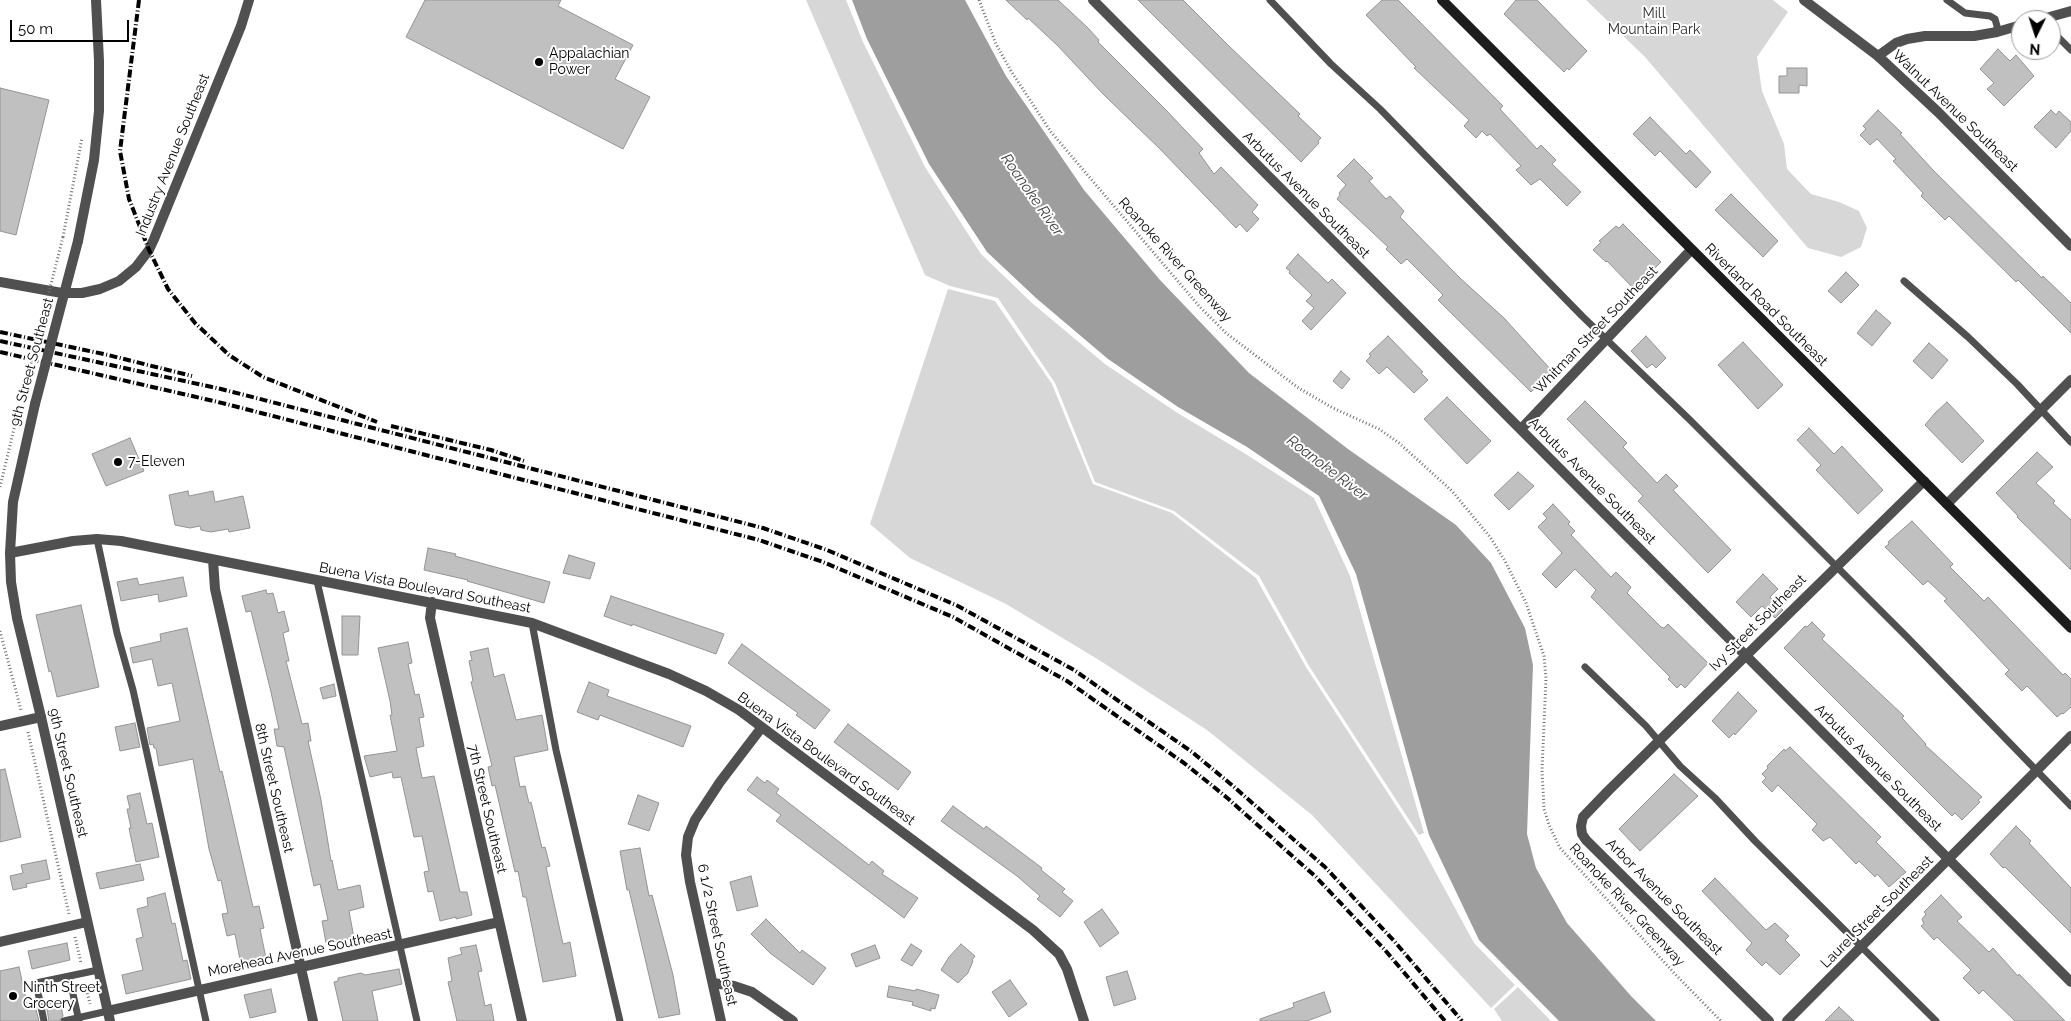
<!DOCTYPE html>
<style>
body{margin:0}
#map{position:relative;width:2071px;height:1021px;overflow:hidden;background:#fff;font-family:Raleway,sans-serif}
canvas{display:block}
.north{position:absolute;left:2011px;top:10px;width:50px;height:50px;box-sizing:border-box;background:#fff;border:1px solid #999;border-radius:50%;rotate:184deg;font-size:14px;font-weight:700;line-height:20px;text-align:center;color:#000}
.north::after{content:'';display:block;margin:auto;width:18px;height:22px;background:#000;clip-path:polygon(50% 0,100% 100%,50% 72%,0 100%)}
.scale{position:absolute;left:10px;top:20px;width:119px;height:22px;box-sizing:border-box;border:2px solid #000;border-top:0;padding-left:6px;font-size:15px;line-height:18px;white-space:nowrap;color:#000;-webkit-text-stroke:4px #fff;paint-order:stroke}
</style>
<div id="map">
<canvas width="2071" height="1021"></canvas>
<div class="north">N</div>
<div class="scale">50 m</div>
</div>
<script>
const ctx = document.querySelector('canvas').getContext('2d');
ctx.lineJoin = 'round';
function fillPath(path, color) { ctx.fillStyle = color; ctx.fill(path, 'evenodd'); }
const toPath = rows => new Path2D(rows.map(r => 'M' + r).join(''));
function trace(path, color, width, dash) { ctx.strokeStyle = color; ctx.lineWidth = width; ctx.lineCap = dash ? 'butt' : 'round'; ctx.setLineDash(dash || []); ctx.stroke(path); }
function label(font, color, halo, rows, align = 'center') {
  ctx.font = font + ' Raleway,sans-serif'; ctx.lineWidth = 4; ctx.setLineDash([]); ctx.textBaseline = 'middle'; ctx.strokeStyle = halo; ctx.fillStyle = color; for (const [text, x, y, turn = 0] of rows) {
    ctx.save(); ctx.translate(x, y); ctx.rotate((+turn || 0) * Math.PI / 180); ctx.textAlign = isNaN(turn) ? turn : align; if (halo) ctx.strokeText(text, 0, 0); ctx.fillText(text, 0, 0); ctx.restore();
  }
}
fillPath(toPath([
 [806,0,846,0,863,42,925,167,981,254,1032,303,1105,364,1176,412,1244,453,1314,498,1350,576,1424,833,1419,835,1309,666,1259,576,1174,511,1095,482,1055,383,998,298,950,286,925,275],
 [1586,0,1773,0,1788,12,1757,57,1762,91,1784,144,1787,169,1811,194,1839,202,1859,211,1867,228,1861,247,1841,257,1808,248,1645,57],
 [948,289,995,301,1052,384,1093,484,1172,513,1256,578,1306,667,1417,838,1474,943,1515,985,1491,1008,1312,815,1207,730,1099,660,1006,604,910,558,870,524],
 [1518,987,1551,1021,1502,1021,1494,1009]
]), '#d7d7d7');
fillPath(toPath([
 [852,0,965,0,1006,76,1084,190,1160,280,1249,373,1348,449,1456,525,1491,563,1525,628,1533,665,1527,834,1536,868,1567,923,1631,996,1656,1021,1559,1021,1479,940,1429,835,1356,574,1319,496,1247,447,1178,407,1108,359,1036,298,987,252,929,164,867,39]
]), '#9e9e9e');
const building = toPath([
 [425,0,561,0,558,6,633,45,615,79,650,97,623,149,406,37,425,0],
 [1006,0,1058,0,1087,27,1099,40,1098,42,1165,109,1203,149,1199,153,1214,174,1221,167,1258,205,1252,212,1259,219,1247,232,1240,224,1236,228,1160,149,1104,95,1057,45,1028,18,1027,20,1006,0],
 [1138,0,1183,0,1229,46,1300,114,1298,116,1321,138,1318,141,1319,143,1301,162,1138,0],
 [1382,0,1398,0,1503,106,1500,109,1537,149,1541,145,1556,160,1552,164,1581,192,1567,206,1540,179,1531,185,1516,170,1521,166,1490,134,1487,136,1482,131,1476,138,1464,126,1469,120,1414,68,1416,67,1366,15,1382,0],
 [1516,0,1537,0,1587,51,1569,70,1567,68,1564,72,1504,14,1516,0],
 [1998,49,2010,61,2016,55,2034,76,2004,106,1987,89,1994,83,1980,69,1998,49],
 [1787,68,1807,68,1807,86,1799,85,1799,93,1779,93,1779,76,1787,76,1787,68],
 [0,88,49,100,16,235,0,231,0,88],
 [1878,110,1902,133,1900,134,1933,170,2042,278,2043,276,2071,303,2071,333,2018,280,2016,282,1949,216,1945,220,1921,196,1923,193,1893,161,1896,159,1877,139,1870,145,1860,135,1866,129,1863,126,1878,110],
 [2051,110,2056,115,2059,111,2071,122,2071,131,2056,148,2034,127,2051,110],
 [1650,117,1686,154,1690,150,1711,172,1696,188,1660,151,1655,156,1633,134,1650,117],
 [1354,159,1373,178,1369,181,1386,199,1390,196,1404,211,1400,217,1460,278,1504,318,1553,372,1531,392,1438,300,1443,295,1407,259,1401,264,1386,249,1388,247,1337,199,1340,195,1339,193,1346,185,1337,176,1354,159],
 [1731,194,1778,241,1763,257,1715,210,1731,194],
 [1623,224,1661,262,1634,289,1607,261,1606,262,1593,250,1601,242,1599,241,1616,226,1619,228,1623,224],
 [1298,254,1326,281,1328,283,1332,279,1346,293,1311,330,1302,321,1314,308,1306,301,1312,295,1289,273,1290,271,1286,268,1298,254],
 [1846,272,1859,285,1841,303,1828,291,1846,272],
 [1876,310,1891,323,1872,346,1857,333,1876,310],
 [1388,336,1423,372,1421,373,1428,380,1414,393,1387,367,1379,374,1366,361,1371,356,1369,354,1388,336],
 [1646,336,1666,358,1656,368,1652,364,1647,368,1631,351,1646,336],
 [1743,342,1783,385,1758,409,1718,365,1743,342],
 [1929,343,1948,360,1932,379,1913,361,1929,343],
 [1341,371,1350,379,1342,389,1333,381,1341,371],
 [1447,397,1491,441,1467,464,1424,419,1447,397],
 [1585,401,1627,443,1623,447,1657,483,1666,474,1678,486,1673,490,1731,550,1708,573,1638,501,1643,496,1567,419,1585,401],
 [1947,402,1984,441,1962,463,1925,425,1935,413,1947,402],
 [1809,428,1834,454,1842,446,1883,490,1858,514,1816,470,1821,465,1797,440,1809,428],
 [130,438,144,471,106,486,92,454,130,438],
 [2037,452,2053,467,2036,483,2055,501,2053,503,2071,520,2071,570,2017,517,2018,516,1996,493,2037,452],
 [1518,472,1534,486,1509,510,1494,495,1518,472],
 [188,491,189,496,213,491,215,502,243,496,250,528,229,532,228,529,211,532,201,530,200,526,190,528,175,525,169,495,188,491],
 [1553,504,1570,522,1568,524,1575,531,1571,535,1611,577,1616,572,1631,587,1627,593,1661,627,1664,628,1668,624,1708,663,1685,688,1681,684,1677,688,1668,679,1670,677,1591,597,1596,590,1575,569,1556,588,1542,574,1562,553,1538,527,1547,518,1543,514,1553,504],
 [1912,521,1953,564,1950,567,1984,601,1988,597,2063,675,2065,673,2071,679,2071,707,2063,714,2062,713,2057,717,2027,686,2022,691,2005,674,2009,670,1944,601,1947,599,1928,581,1923,585,1885,547,1889,544,1888,542,1912,521],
 [428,548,456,554,455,556,550,582,544,603,467,581,468,580,424,570,428,548],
 [569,555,595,563,590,579,563,573,569,555],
 [1763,574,1778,589,1770,597,1783,610,1775,618,1762,606,1751,617,1736,602,1763,574],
 [183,577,187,596,159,602,158,594,121,601,117,582,137,578,139,585,183,577],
 [266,590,267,594,273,593,278,613,284,611,289,631,283,633,289,661,286,661,302,724,308,723,311,741,308,741,321,800,331,861,332,860,338,890,360,885,364,907,349,911,354,938,326,943,322,921,328,920,320,884,314,886,284,747,277,746,274,729,279,729,271,692,251,611,246,612,242,596,266,590],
 [611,596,724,634,716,654,632,624,632,626,604,616,611,596],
 [81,605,99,687,57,697,51,671,49,672,36,615,81,605],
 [342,616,360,616,358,655,342,655,342,616],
 [1812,622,1825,635,1822,639,1904,716,1902,718,1926,744,1925,745,1982,797,1978,800,1980,802,1962,820,1955,813,1952,816,1784,648,1805,626,1807,627,1812,622],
 [187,628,220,772,222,771,253,907,259,906,264,928,260,929,267,963,245,968,245,965,241,965,235,934,227,936,222,914,228,913,221,880,218,881,209,849,193,759,159,766,156,748,154,748,153,744,150,745,147,728,180,721,172,683,158,686,152,659,133,663,130,648,161,641,160,634,187,628],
 [408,642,412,663,408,664,415,695,419,694,424,717,419,718,424,746,416,748,422,778,434,776,460,892,467,892,472,915,456,919,456,917,440,921,433,891,428,892,424,872,429,871,422,836,414,837,401,777,393,778,392,772,370,777,364,756,397,751,390,715,392,715,390,701,378,648,408,642],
 [742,644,830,710,815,729,796,715,798,713,728,663,742,644],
 [488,648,494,677,504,674,516,720,542,715,548,750,514,757,520,787,525,786,529,803,531,802,542,848,545,847,550,866,546,867,563,944,570,942,576,976,543,982,526,897,523,897,518,871,515,872,495,785,492,786,488,767,492,766,471,682,473,681,469,661,472,660,470,652,488,648],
 [589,682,609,690,607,696,691,726,683,747,600,715,598,720,577,712,589,682],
 [334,684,336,696,323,699,320,688,334,684],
 [1738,692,1757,711,1735,735,1734,733,1729,738,1712,721,1738,692],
 [135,723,140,747,120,751,115,727,135,723],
 [848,724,911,772,898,790,834,742,848,724],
 [1790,747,1881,837,1876,842,1906,872,1889,887,1877,874,1875,877,1859,861,1856,864,1830,837,1823,841,1812,830,1817,824,1778,785,1772,792,1762,782,1766,778,1762,774,1768,768,1767,766,1784,749,1785,751,1790,747],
 [5,769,21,837,0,842,0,770,5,769],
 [1674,774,1698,796,1640,851,1619,829,1674,774],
 [757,777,765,783,767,780,779,789,776,793,869,865,872,861,884,871,882,874,918,898,904,918,776,821,781,815,747,790,757,777],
 [140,793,147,824,152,823,159,857,136,862,129,828,131,828,127,809,130,809,127,796,140,793],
 [638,795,659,803,649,831,628,824,638,795],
 [953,806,984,829,986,826,1042,868,1041,870,1065,889,1062,892,1073,901,1060,917,1037,899,1040,896,1017,876,941,821,953,806],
 [2016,826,2031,841,2029,843,2071,888,2071,933,2005,867,2003,868,1990,854,2016,826],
 [640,848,649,896,652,895,673,975,680,1014,659,1018,629,890,627,890,620,851,640,848],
 [46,860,50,879,26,884,27,887,13,890,10,876,23,873,21,865,46,860],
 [140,864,144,880,100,889,96,873,140,864],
 [751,876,758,906,737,911,730,882,751,876],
 [1715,878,1766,930,1775,923,1789,936,1785,940,1800,955,1780,975,1766,962,1762,966,1746,950,1752,943,1702,891,1715,878],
 [165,893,172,924,175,923,183,961,187,960,191,979,126,994,122,975,143,970,136,939,143,937,137,909,148,906,147,898,165,893],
 [1941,895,1962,917,1957,921,1989,952,1993,948,2018,976,2019,974,2065,1021,2015,1021,1983,990,1979,994,1963,978,1971,970,1937,937,1934,940,1921,926,1924,924,1922,919,1926,914,1924,912,1941,895],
 [1102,909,1119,933,1100,947,1084,922,1102,909],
 [766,919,800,953,802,950,826,968,813,985,770,953,751,934,766,919],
 [67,943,70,960,32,969,28,951,67,943],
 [911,944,922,951,912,966,901,960,911,944],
 [961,944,975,956,972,960,973,961,968,973,958,983,941,970,949,957,961,944],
 [476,945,482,971,478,972,485,1006,491,1004,494,1021,457,1021,448,982,452,981,448,958,462,954,460,948,476,945],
 [875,945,880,958,856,967,851,954,875,945],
 [19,967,28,1008,35,1006,39,1021,0,1021,0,971,19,967],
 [399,969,402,984,372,991,378,1021,343,1021,334,982,338,981,338,978,361,973,365,975,399,969],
 [1127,971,1136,999,1114,1006,1106,977,1127,971],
 [1010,980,1027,1004,1009,1017,992,992,1010,980],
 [889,986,916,991,916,989,939,995,935,1009,931,1008,931,1011,912,1005,913,1002,887,997,889,986],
 [271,989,276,1012,250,1018,244,995,271,989],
 [1324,992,1331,1012,1307,1021,1260,1021,1260,1019,1294,1007,1293,1003,1324,992],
 [60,1001,63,1016,59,1021,49,1021,46,1004,60,1001],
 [1839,1007,1854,1021,1825,1021,1839,1007]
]);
fillPath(building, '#c0c0c0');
trace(building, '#949494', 1);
trace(toPath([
 [979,0,996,44,1011,71,1051,132,1199,306,1226,333,1297,387,1333,408,1379,429,1399,443,1452,491,1490,537,1505,561,1526,603,1544,656,1546,678,1542,770,1544,809,1549,825,1560,848,1675,974,1721,1021],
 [63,237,82,138],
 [0,487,19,408],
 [0,631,21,710],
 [28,732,69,914],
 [75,937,81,963],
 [85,983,90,1004]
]), '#727272', 3, [1, 2.5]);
trace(toPath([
 [1270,0,1331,64,1380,109,1582,316,1690,420,1907,637,2071,806],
 [1947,0,1965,13,1990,16,1995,19,1997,26,1997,32],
 [2051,30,2071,50],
 [1904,281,1968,337,2017,384,2071,442],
 [97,539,117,633,133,690,206,1021],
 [317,581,417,1021],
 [532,623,556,750,620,1021],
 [1585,667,1646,726,1680,766,1715,798,1755,841,1936,1021],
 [69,976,79,1021],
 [44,1021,36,983,98,970],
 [64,1021,108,1011]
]), '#505050', 7);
trace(toPath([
 [1093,0,2071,982],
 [2039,20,2071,11],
 [1878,56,1896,43,1907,39,1925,36,1974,36,1997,32,2021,25],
 [0,282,62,293,82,293,100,289,119,281,136,267,149,250,154,239,241,26,249,0],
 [1521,429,1691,250],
 [1947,504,2071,380],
 [10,553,73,541,97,539,121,541,532,623,669,674,706,691,739,710,1033,930,1059,954,1067,969,1084,1021],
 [213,560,215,589,313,1021],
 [432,602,430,618,522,1021],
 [0,726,41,717],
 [0,942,87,922],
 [713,983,734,986,752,992,793,1021],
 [108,1011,499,922],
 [721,1021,690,882,686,855,688,837,695,820,720,782,762,727],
 [1769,1021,1586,840,1582,834,1581,826,1583,817,1608,791,1924,481],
 [1787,1021,2071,736]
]), '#505050', 10);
trace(toPath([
 [1804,0,1878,56,1938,112,2071,246],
 [78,241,94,160,99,111,99,61,96,0],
 [35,404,13,502,10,553,11,582,17,618,41,717,110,1021]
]), '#505050', 10);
trace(toPath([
 [1442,0,2071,628]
]), '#1d1d1d', 10);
trace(toPath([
 [139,0,120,151,129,199,149,250,168,289,195,323,229,355,263,377,377,422],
 [0,332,108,355,192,376],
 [0,341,221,389,763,528,827,550,958,606,1074,670,1192,752,1233,786,1325,867,1395,942,1462,1021],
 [0,352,218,402,759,540,823,562,953,617,1067,681,1184,763,1225,796,1316,877,1385,950,1445,1021],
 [391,426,491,450,524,461]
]), '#000', 4, [8, 2.5, 1, 2.5]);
trace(toPath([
 [30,367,63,237]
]), '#727272', 3, [1, 2.5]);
trace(toPath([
 [35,404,78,241]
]), '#505050', 10);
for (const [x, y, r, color] of [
 [539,62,5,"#000"],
 [118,462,5,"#000"],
 [13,996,5,"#000"]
]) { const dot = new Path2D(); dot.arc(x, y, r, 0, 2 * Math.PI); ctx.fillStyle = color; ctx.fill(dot); trace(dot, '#fff', 2); }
label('14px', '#2e2e2e', '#fff', [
 ["Mill",1654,14],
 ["Mountain Park",1654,30]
]);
label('14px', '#000', '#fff', [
 ["Appalachian",549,54],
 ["Power",549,70],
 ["7-Eleven",128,462],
 ["Ninth Street",23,988],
 ["Grocery",23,1004]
], 'left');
label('14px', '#000', '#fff', [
 ["Walnut Avenue Southeast",1955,111,44],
 ["Industry Avenue Southeast",173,155,-68],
 ["Arbutus Avenue Southeast",1306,195,45],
 ["Roanoke River Greenway",1175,260,48],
 ["Riverland Road Southeast",1766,305,45],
 ["Whitman Street Southeast",1596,330,-46],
 ["9th Street Southeast",32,362,-75],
 ["Arbutus Avenue Southeast",1592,481,45],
 ["Buena Vista Boulevard Southeast",425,588,11],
 ["Ivy Street Southeast",1758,623,-45],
 ["Buena Vista Boulevard Southeast",826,759,36],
 ["Arbutus Avenue Southeast",1878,768,45],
 ["9th Street Southeast",68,773,77],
 ["8th Street Southeast",274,788,77],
 ["7th Street Southeast",487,809,77],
 ["Arbor Avenue Southeast",1664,897,45],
 ["Roanoke River Greenway",1627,905,47],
 ["Laurel Street Southeast",1877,912,-45],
 ["6 1/2 Street Southeast",717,935,78],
 ["Morehead Avenue Southeast",300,953,-12]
]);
label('italic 15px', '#3f3f3f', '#fff', [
 ["Roanoke River",1032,195,55],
 ["Roanoke River",1327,468,37]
]);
</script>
